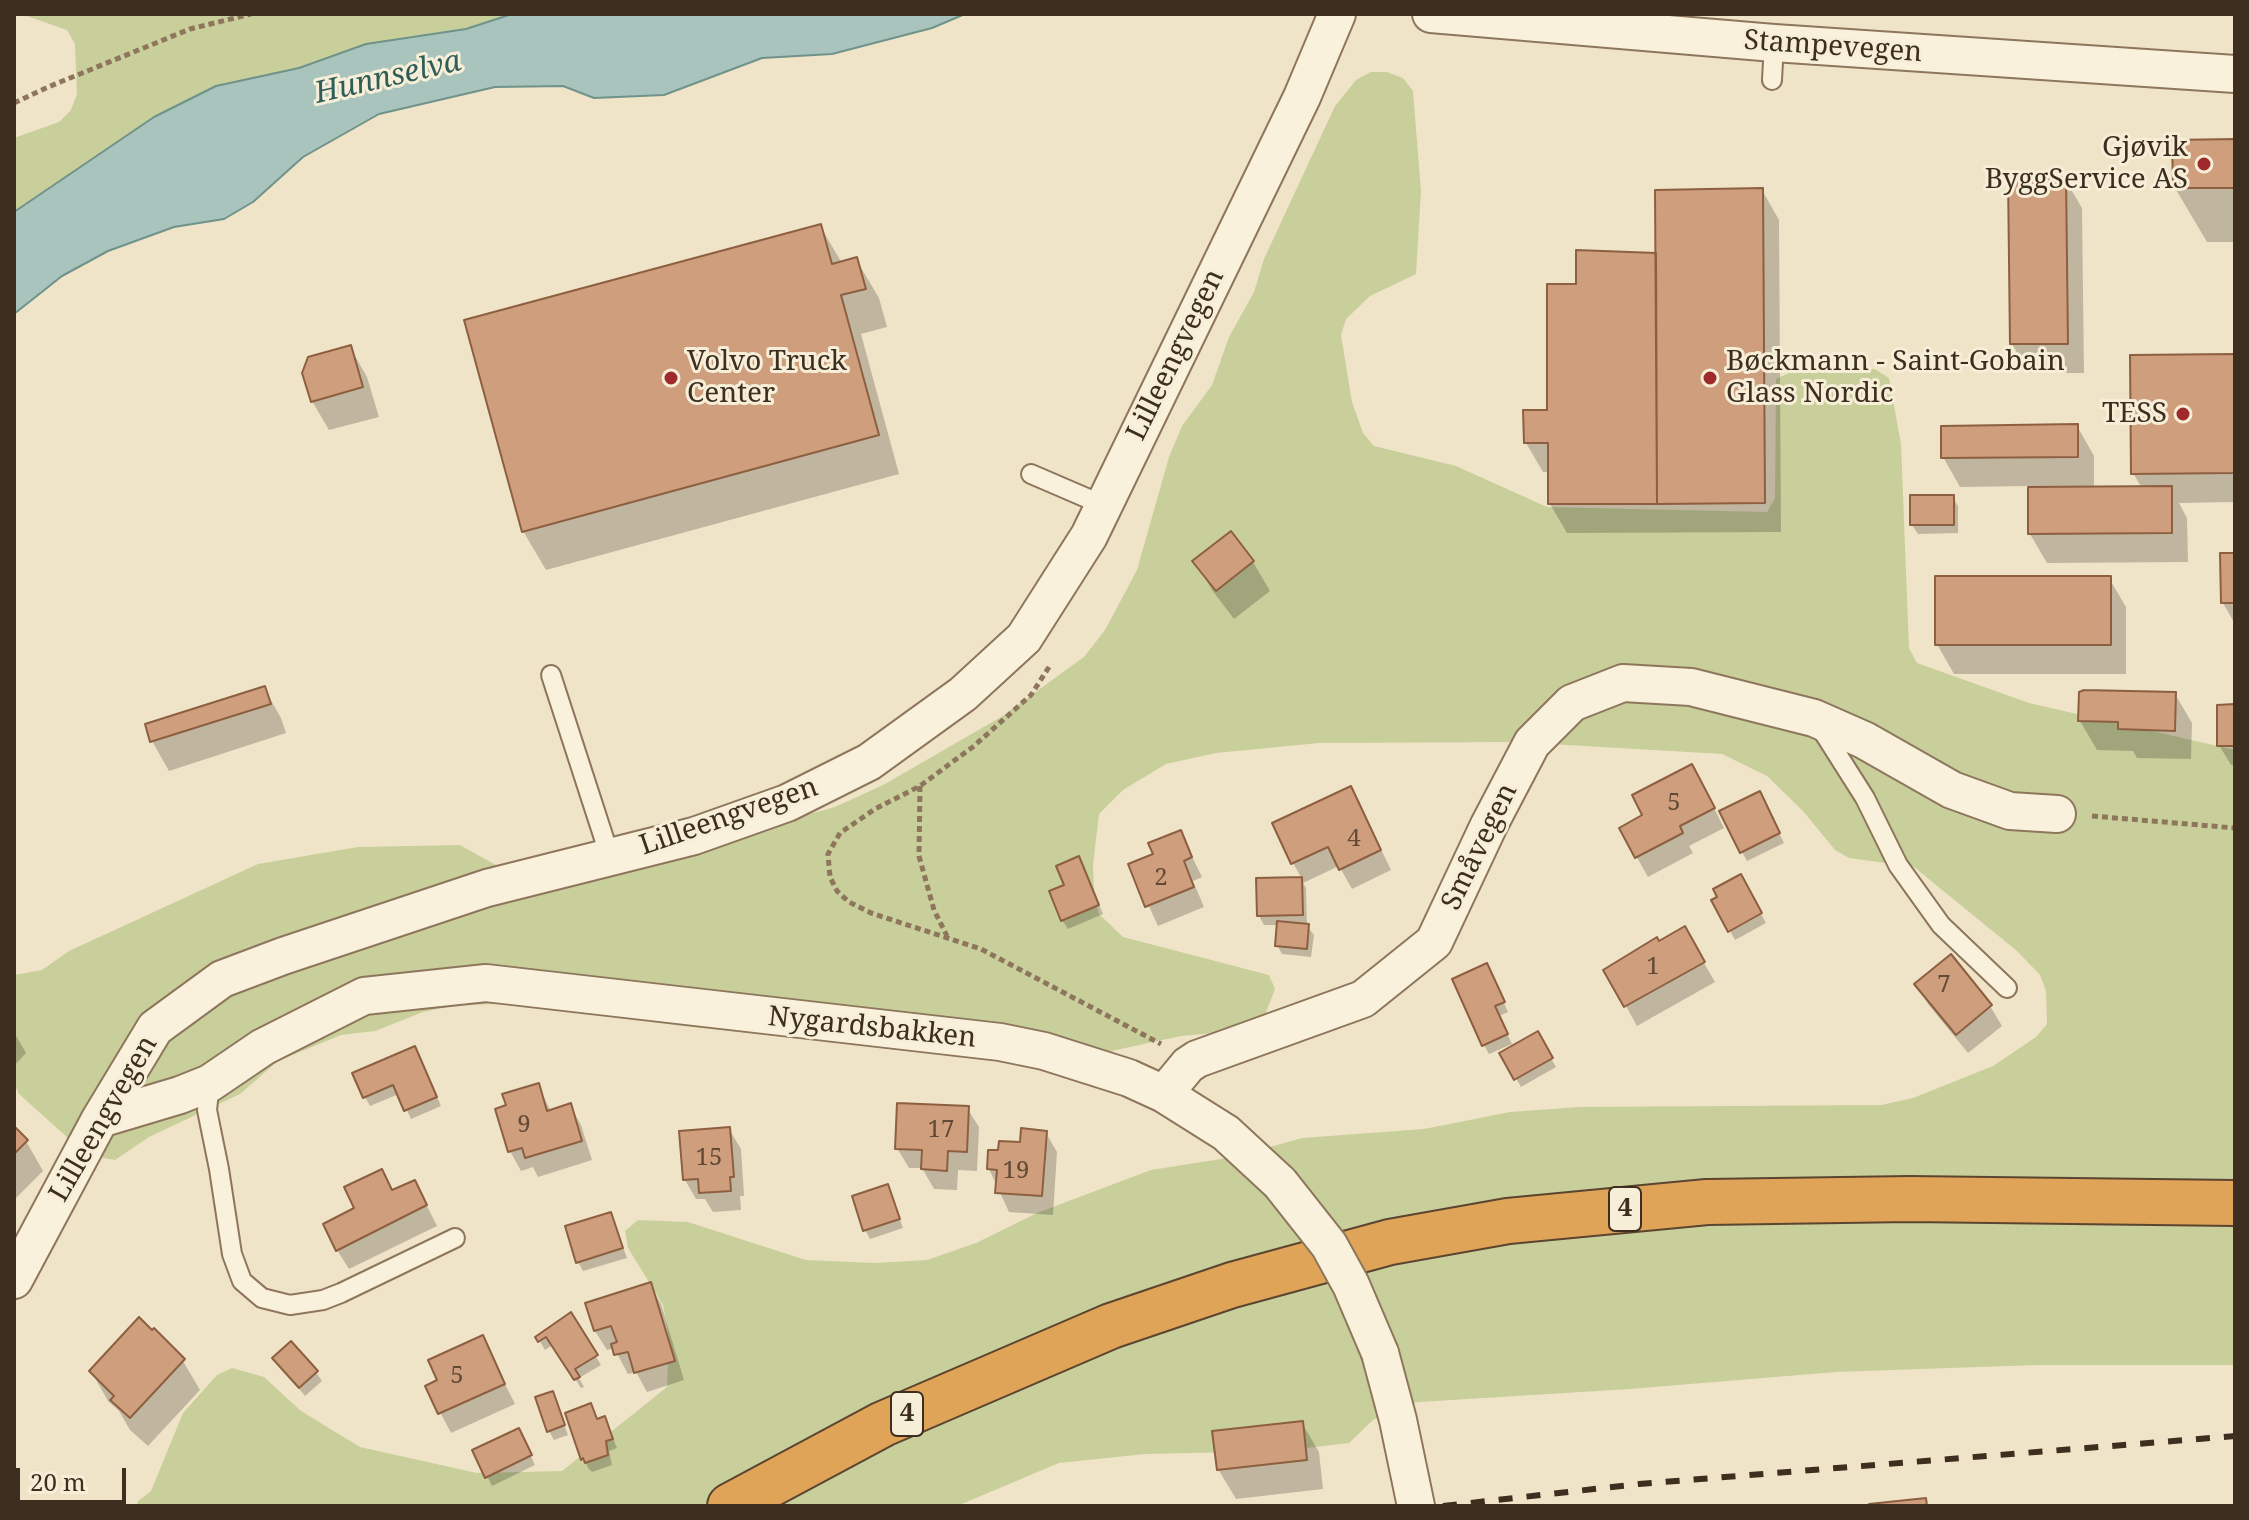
<!DOCTYPE html>
<html>
<head>
<meta charset="utf-8">
<style>
	body { margin:0 }
	#map { position:relative; width:2249px; height:1520px; overflow:hidden; background:#f0e4c8; font-family:"Noto Serif",serif }
	canvas { display:block }
	.frame { position:absolute; inset:0; border:16px solid #3d2e20; pointer-events:none }
	.scale { position:absolute; left:16px; top:1468px; width:110px; height:36px; box-sizing:border-box; border:4px solid #3d2e20; border-top:0; padding-left:10px; font-size:24px; line-height:28px; white-space:nowrap; color:#3d2e20; -webkit-text-stroke:6px #f7eed8; paint-order:stroke }
</style>
</head>
<body>
<div id="map">
<canvas width="2249" height="1520"></canvas>
<div class="frame"></div>
<div class="scale">20 m</div>
</div>
<script>
const context = document.querySelector('canvas').getContext('2d');
context.lineJoin = 'round';
function paint(path, color) { context.fillStyle = color; context.fill(path, 'evenodd'); }
const shape = rows => new Path2D(rows.map(r => 'M' + r).join(''));
function trace(path, color, width, dash) { context.strokeStyle = color; context.lineWidth = width; context.lineCap = dash ? 'butt' : 'round'; context.setLineDash(dash || []); context.stroke(path); }
function write(font, color, halo, rows, align = 'center') {
  context.font = font + ' "Noto Serif",serif'; context.lineWidth = 6; context.setLineDash([]); context.textBaseline = 'middle'; context.strokeStyle = halo; context.fillStyle = color; for (const [text, x, y, turn = 0] of rows) {
    context.save(); context.translate(x, y); context.rotate((+turn || 0) * Math.PI / 180); context.textAlign = isNaN(turn) ? turn : align; if (halo) context.strokeText(text, 0, 0); context.fillText(text, 0, 0); context.restore();
  }
}
const green = shape([
	[21,14,512,14,466,29,366,44,299,68,216,86,154,117,14,212,14,138,59,122,71,110,77,94,75,44,67,30],
	[1371,72,1387,72,1403,78,1413,91,1421,191,1416,274,1370,296,1346,319,1341,335,1352,402,1363,433,1374,446,1456,466,1547,507,1767,512,1775,498,1776,379,1791,372,1875,369,1889,378,1901,444,1909,648,1917,663,2029,703,2235,750,2235,1365,2037,1365,1836,1372,1630,1389,1419,1402,1403,1404,1373,1420,1349,1443,1281,1451,1145,1454,1059,1463,957,1506,137,1506,138,1501,151,1491,183,1413,217,1375,232,1368,264,1377,301,1411,360,1447,477,1473,562,1471,667,1387,669,1338,663,1305,628,1248,625,1231,638,1220,688,1222,806,1260,875,1263,927,1260,976,1243,1037,1213,1151,1170,1234,1157,1302,1138,1424,1129,1510,1112,1579,1107,1881,1105,1913,1098,1993,1066,2036,1037,2047,1024,2046,991,2040,975,2017,951,1914,867,1849,858,1835,850,1803,811,1767,776,1722,754,1515,742,1319,743,1216,753,1166,764,1123,790,1099,814,1093,865,1094,898,1099,914,1123,937,1269,975,1275,989,1263,1020,1249,1030,1181,1036,1047,1065,683,1026,508,1004,457,1005,423,1012,375,1031,341,1035,278,1061,240,1094,149,1137,115,1160,98,1157,69,1139,19,1094,14,1084,14,975,42,970,69,951,258,864,358,847,460,845,503,869,769,825,835,807,883,785,1001,717,1084,657,1105,630,1137,570,1169,457,1182,426,1212,385,1229,337,1254,292,1264,259,1335,106,1356,80]
]);
const water = shape([
	[512,14,965,14,932,28,832,54,762,58,664,95,594,98,563,86,495,87,379,114,303,157,253,202,224,219,174,227,108,251,62,276,14,314,14,212,154,117,216,86,299,68,366,44,466,29,512,14]
]);
const shadow = shape([
	[2235,141,2235,242,2207,242,2175,188],
	[2065,179,2082,208,2084,373,2029,373,2012,344],
	[1762,190,1779,220,1781,532,1567,533,1550,504,1550,472,1543,472,1526,443,1658,255],
	[820,226,842,263,856,259,879,298,887,327,861,334,899,474,546,570,523,531],
	[350,347,367,377,379,417,329,430,312,401],
	[2235,356,2235,502,2179,503,2187,518,2188,562,2047,563,2030,534,2030,486,1960,487,1943,457,2077,426,2094,456,2094,489,2142,488,2133,473],
	[1953,497,1958,506,1958,533,1918,534,1912,525],
	[2235,555,2235,624,2223,603],
	[1195,561,1253,562,1270,591,1234,619,1212,590],
	[2109,578,2126,607,2126,674,1954,674,1937,644],
	[264,688,281,718,286,733,169,771,152,741,147,726],
	[2175,694,2192,723,2191,759,2137,758,2133,751,2097,750,2080,721],
	[2235,706,2235,765,2231,765,2219,745],
	[1703,786,1724,828,1689,846,1693,853,1648,877,1621,829],
	[1764,803,1784,843,1747,861,1742,852],
	[1361,808,1391,870,1352,889,1339,866,1303,883,1306,888,1307,926,1314,935,1311,957,1282,954,1277,945,1279,925,1264,925,1259,916,1258,880,1302,879,1293,863],
	[1180,832,1202,877,1193,881,1204,907,1158,926,1130,865,1156,855],
	[1079,858,1103,914,1068,929,1062,920,1067,886],
	[1741,877,1766,923,1735,940,1714,901],
	[1684,929,1715,982,1637,1026,1606,970],
	[1491,975,1508,1012,1499,1016,1512,1044,1489,1054,1484,1045],
	[1917,984,1990,1006,2002,1026,1968,1053,1928,1004],
	[14,1032,26,1053,14,1066],
	[1537,1034,1556,1067,1521,1087,1502,1053],
	[420,1058,441,1106,411,1119,399,1094,370,1106,365,1097],
	[538,1085,551,1112,570,1106,581,1125,592,1160,538,1177,533,1167,521,1171,510,1151,497,1110,508,1106],
	[967,1108,979,1127,977,1171,958,1170,957,1190,934,1189,922,1168,909,1168,897,1148],
	[14,1129,26,1141,43,1171,14,1200],
	[729,1129,741,1149,744,1196,740,1196,741,1210,713,1212,705,1199,696,1199,685,1180],
	[1046,1133,1057,1152,1053,1215,1009,1212,989,1169,1021,1145],
	[888,1186,903,1228,870,1239,865,1230],
	[393,1192,425,1202,437,1226,349,1269,337,1250],
	[611,1214,627,1258,583,1271,578,1262],
	[650,1285,661,1304,684,1380,647,1392,636,1372,628,1374,614,1348,607,1350,595,1331],
	[570,1315,601,1365,579,1378,584,1387,581,1388,553,1345,545,1350,538,1338],
	[154,1331,183,1361,200,1390,148,1446,130,1430,119,1411,108,1401,91,1371],
	[482,1338,515,1404,451,1433,427,1387,440,1381],
	[275,1359,316,1372,322,1381,305,1396],
	[552,1393,568,1435,554,1440,549,1431],
	[567,1414,597,1421,604,1418,617,1448,609,1451,612,1465,592,1472,588,1468],
	[1302,1423,1319,1452,1323,1489,1236,1499,1218,1469],
	[523,1440,535,1465,492,1486,475,1451]
]);
const building = shape([
	[2235,139,2235,188,2173,188,2172,140,2235,139],
	[2008,177,2066,177,2068,344,2010,344,2008,177],
	[1763,188,1765,503,1657,504,1655,190,1763,188],
	[821,224,832,264,857,257,866,289,841,295,879,435,522,532,464,320,821,224],
	[1576,250,1656,253,1657,504,1548,504,1548,443,1524,443,1523,410,1547,410,1547,284,1576,284,1576,250],
	[351,345,363,387,311,402,302,373,308,357,351,345],
	[2235,354,2235,473,2131,474,2130,355,2235,354],
	[2078,424,2078,457,1941,458,1941,426,2078,424],
	[2172,486,2172,533,2028,534,2028,487,2172,486],
	[1910,495,1954,495,1954,525,1910,525,1910,495],
	[1231,531,1254,561,1216,591,1192,561,1231,531],
	[2220,553,2235,553,2235,603,2221,603,2220,553],
	[1935,576,2111,576,2111,645,1935,645,1935,576],
	[265,686,271,704,150,742,145,724,265,686],
	[2084,690,2176,692,2175,731,2118,729,2118,722,2078,721,2079,692,2084,690],
	[2235,704,2235,746,2217,746,2217,705,2235,704],
	[1692,764,1715,808,1680,826,1683,833,1635,858,1619,828,1642,815,1632,795,1692,764],
	[1351,786,1381,850,1339,870,1328,847,1291,864,1272,823,1351,786],
	[1760,791,1780,833,1740,853,1719,811,1760,791],
	[1181,830,1192,857,1184,861,1194,887,1145,907,1128,864,1153,854,1148,843,1181,830],
	[1079,856,1099,905,1061,921,1049,891,1064,885,1056,866,1079,856],
	[1741,874,1762,913,1728,932,1711,900,1717,897,1713,889,1741,874],
	[1302,877,1303,915,1257,916,1256,878,1302,877],
	[1277,921,1309,924,1307,949,1275,946,1277,921],
	[1685,926,1705,962,1624,1007,1603,970,1657,937,1659,941,1685,926],
	[1951,954,1992,1005,1956,1035,1914,984,1951,954],
	[1487,963,1505,1002,1495,1006,1508,1034,1482,1046,1452,979,1487,963],
	[1538,1031,1553,1058,1514,1080,1499,1053,1538,1031],
	[415,1046,437,1097,404,1111,393,1085,363,1098,352,1073,415,1046],
	[539,1083,547,1111,571,1103,582,1141,525,1158,522,1148,508,1152,495,1109,506,1105,502,1094,539,1083],
	[897,1103,969,1106,967,1152,948,1151,947,1171,921,1169,922,1150,895,1149,897,1103],
	[14,1126,28,1140,14,1154,14,1126],
	[730,1127,734,1177,730,1177,731,1191,699,1193,698,1179,683,1180,679,1131,730,1127],
	[1021,1128,1047,1131,1042,1196,995,1193,997,1170,987,1169,988,1150,998,1150,999,1141,1020,1142,1021,1128],
	[382,1169,392,1190,415,1180,427,1205,336,1251,323,1224,354,1208,344,1187,382,1169],
	[888,1184,900,1219,863,1231,852,1196,888,1184],
	[611,1212,623,1248,576,1263,565,1226,611,1212],
	[651,1282,675,1361,634,1373,628,1352,614,1355,611,1344,617,1342,611,1326,594,1331,585,1303,651,1282],
	[571,1312,598,1355,575,1369,580,1377,574,1380,546,1337,538,1342,535,1337,571,1312],
	[139,1317,152,1330,154,1328,185,1359,130,1418,110,1400,114,1396,89,1371,139,1317],
	[483,1335,505,1384,438,1414,425,1386,437,1380,428,1360,483,1335],
	[291,1341,318,1371,299,1388,272,1358,291,1341],
	[553,1391,565,1425,547,1432,535,1397,553,1391],
	[591,1403,597,1419,605,1416,613,1439,606,1441,608,1455,585,1463,583,1458,581,1460,565,1413,591,1403],
	[1303,1421,1307,1460,1217,1470,1212,1431,1303,1421],
	[519,1428,532,1455,485,1478,472,1450,519,1428],
	[1926,1498,1927,1506,1869,1506,1869,1504,1926,1498]
]);
const path = shape([
	[14,103,48,87,190,29,251,14],
	[1049,667,1031,695,974,746,920,786,875,809,840,833,828,854,830,877,837,891,849,902,871,913,981,949,1161,1044],
	[920,786,919,856,934,910,947,936],
	[2092,816,2235,828]
]);
const lane = shape([
	[1772,80,1774,43],
	[1031,474,1103,505],
	[551,675,610,857],
	[1820,727,1865,798,1898,865,1941,925,2007,988],
	[210,1083,207,1110,219,1169,232,1254,242,1281,262,1298,290,1305,323,1300,341,1293,455,1238]
]);
const street = shape([
	[1431,14,1774,43,2235,74],
	[1164,1094,1188,1065,1197,1059,1363,999,1434,942,1489,825,1532,743,1572,703,1623,683,1691,687,1814,718,1864,740,1952,790,2010,811,2057,814],
	[100,1119,180,1095,210,1083,263,1047,364,996,486,983,1000,1042,1044,1051,1129,1078,1164,1094,1226,1133,1280,1183],
	[14,1280,100,1119,155,1028,222,979,283,956,487,888,694,836,787,803,869,762,963,694,1024,638,1089,536,1302,97,1337,14],
	[1380,1353,1398,1420,1416,1506]
]);
const highway = shape([
	[730,1506,883,1424,1111,1326,1232,1285,1390,1242,1508,1221,1707,1202,1910,1199,2235,1203]
]);
const rail = shape([
	[1443,1506,1639,1484,2235,1436]
]);
const streetBridge = shape([
	[1280,1183,1329,1245,1351,1285,1380,1353]
]);
const markers = [
	[2204,164,8,"#9e2a2b"],
	[671,378,8,"#9e2a2b"],
	[1710,378,8,"#9e2a2b"],
	[2183,414,8,"#9e2a2b"]
];
const numberNames = [
	["5",1674,803],
	["4",1354,839],
	["2",1161,878],
	["1",1653,967],
	["7",1944,985],
	["9",524,1125],
	["17",941,1130],
	["15",709,1158],
	["19",1016,1171],
	["5",457,1376]
];
const shields = [
	[1625,1209,32],
	[907,1414,32]
];
const shieldNames = [
	["4",1625,1209],
	["4",907,1414]
];
const streetNames = [
	["Stampevegen",1833,47,4],
	["Lilleengvegen",1176,355,-64],
	["Lilleengvegen",729,817,-19],
	["Småvegen",1480,847,-64],
	["Nygardsbakken",872,1028,6],
	["Lilleengvegen",104,1119,-60]
];
const poiNames = [
	["Gjøvik",2188,148],
	["ByggService AS",2188,180],
	["Volvo Truck",687,362,"left"],
	["Center",687,394,"left"],
	["Bøckmann - Saint-Gobain",1726,362,"left"],
	["Glass Nordic",1726,394,"left"],
	["TESS",2167,414]
];
const waterNames = [
	["Hunnselva",388,78,-13]
];
paint(green, '#c9cf9b');
paint(water, '#a9c4bc');
trace(water, '#6f938a', 2);
paint(shadow, '#0003');
paint(building, '#cf9f7d');
trace(building, '#8d5f41', 2);
trace(lane, '#8d765c', 22);
trace(street, '#8d765c', 40);
trace(highway, '#5b4430', 48);
trace(path, '#8d765c', 5, [6, 4]);
trace(lane, '#faf1dc', 18);
trace(street, '#faf1dc', 36);
trace(highway, '#e0a458', 44);
trace(rail, '#3d2e20', 6, [14, 14]);
trace(streetBridge, '#8d765c', 40, []);
trace(streetBridge, '#faf1dc', 36);
for (const [x, y, r, color] of markers) { const dot = new Path2D(); dot.arc(x, y, r, 0, 2 * Math.PI); context.fillStyle = color; context.fill(dot); trace(dot, '#f7eed8', 3); }
write('24px', '#624a37', null, numberNames);
for (const [x, y, w] of shields) { const box = new Path2D(); box.roundRect(x - w / 2, y - 22, w, 44, 6); context.fillStyle = '#f7eed8'; context.fill(box); trace(box, '#3d2e20', 2); }
write('bold 26px', '#3d2e20', null, shieldNames);
write('28px', '#3d2e20', '#f7eed8', streetNames);
write('28px', '#3d2e20', '#f7eed8', poiNames, 'right');
write('italic 30px', '#2f5d5a', '#f7eed8', waterNames);
</script>
</body>
</html>
